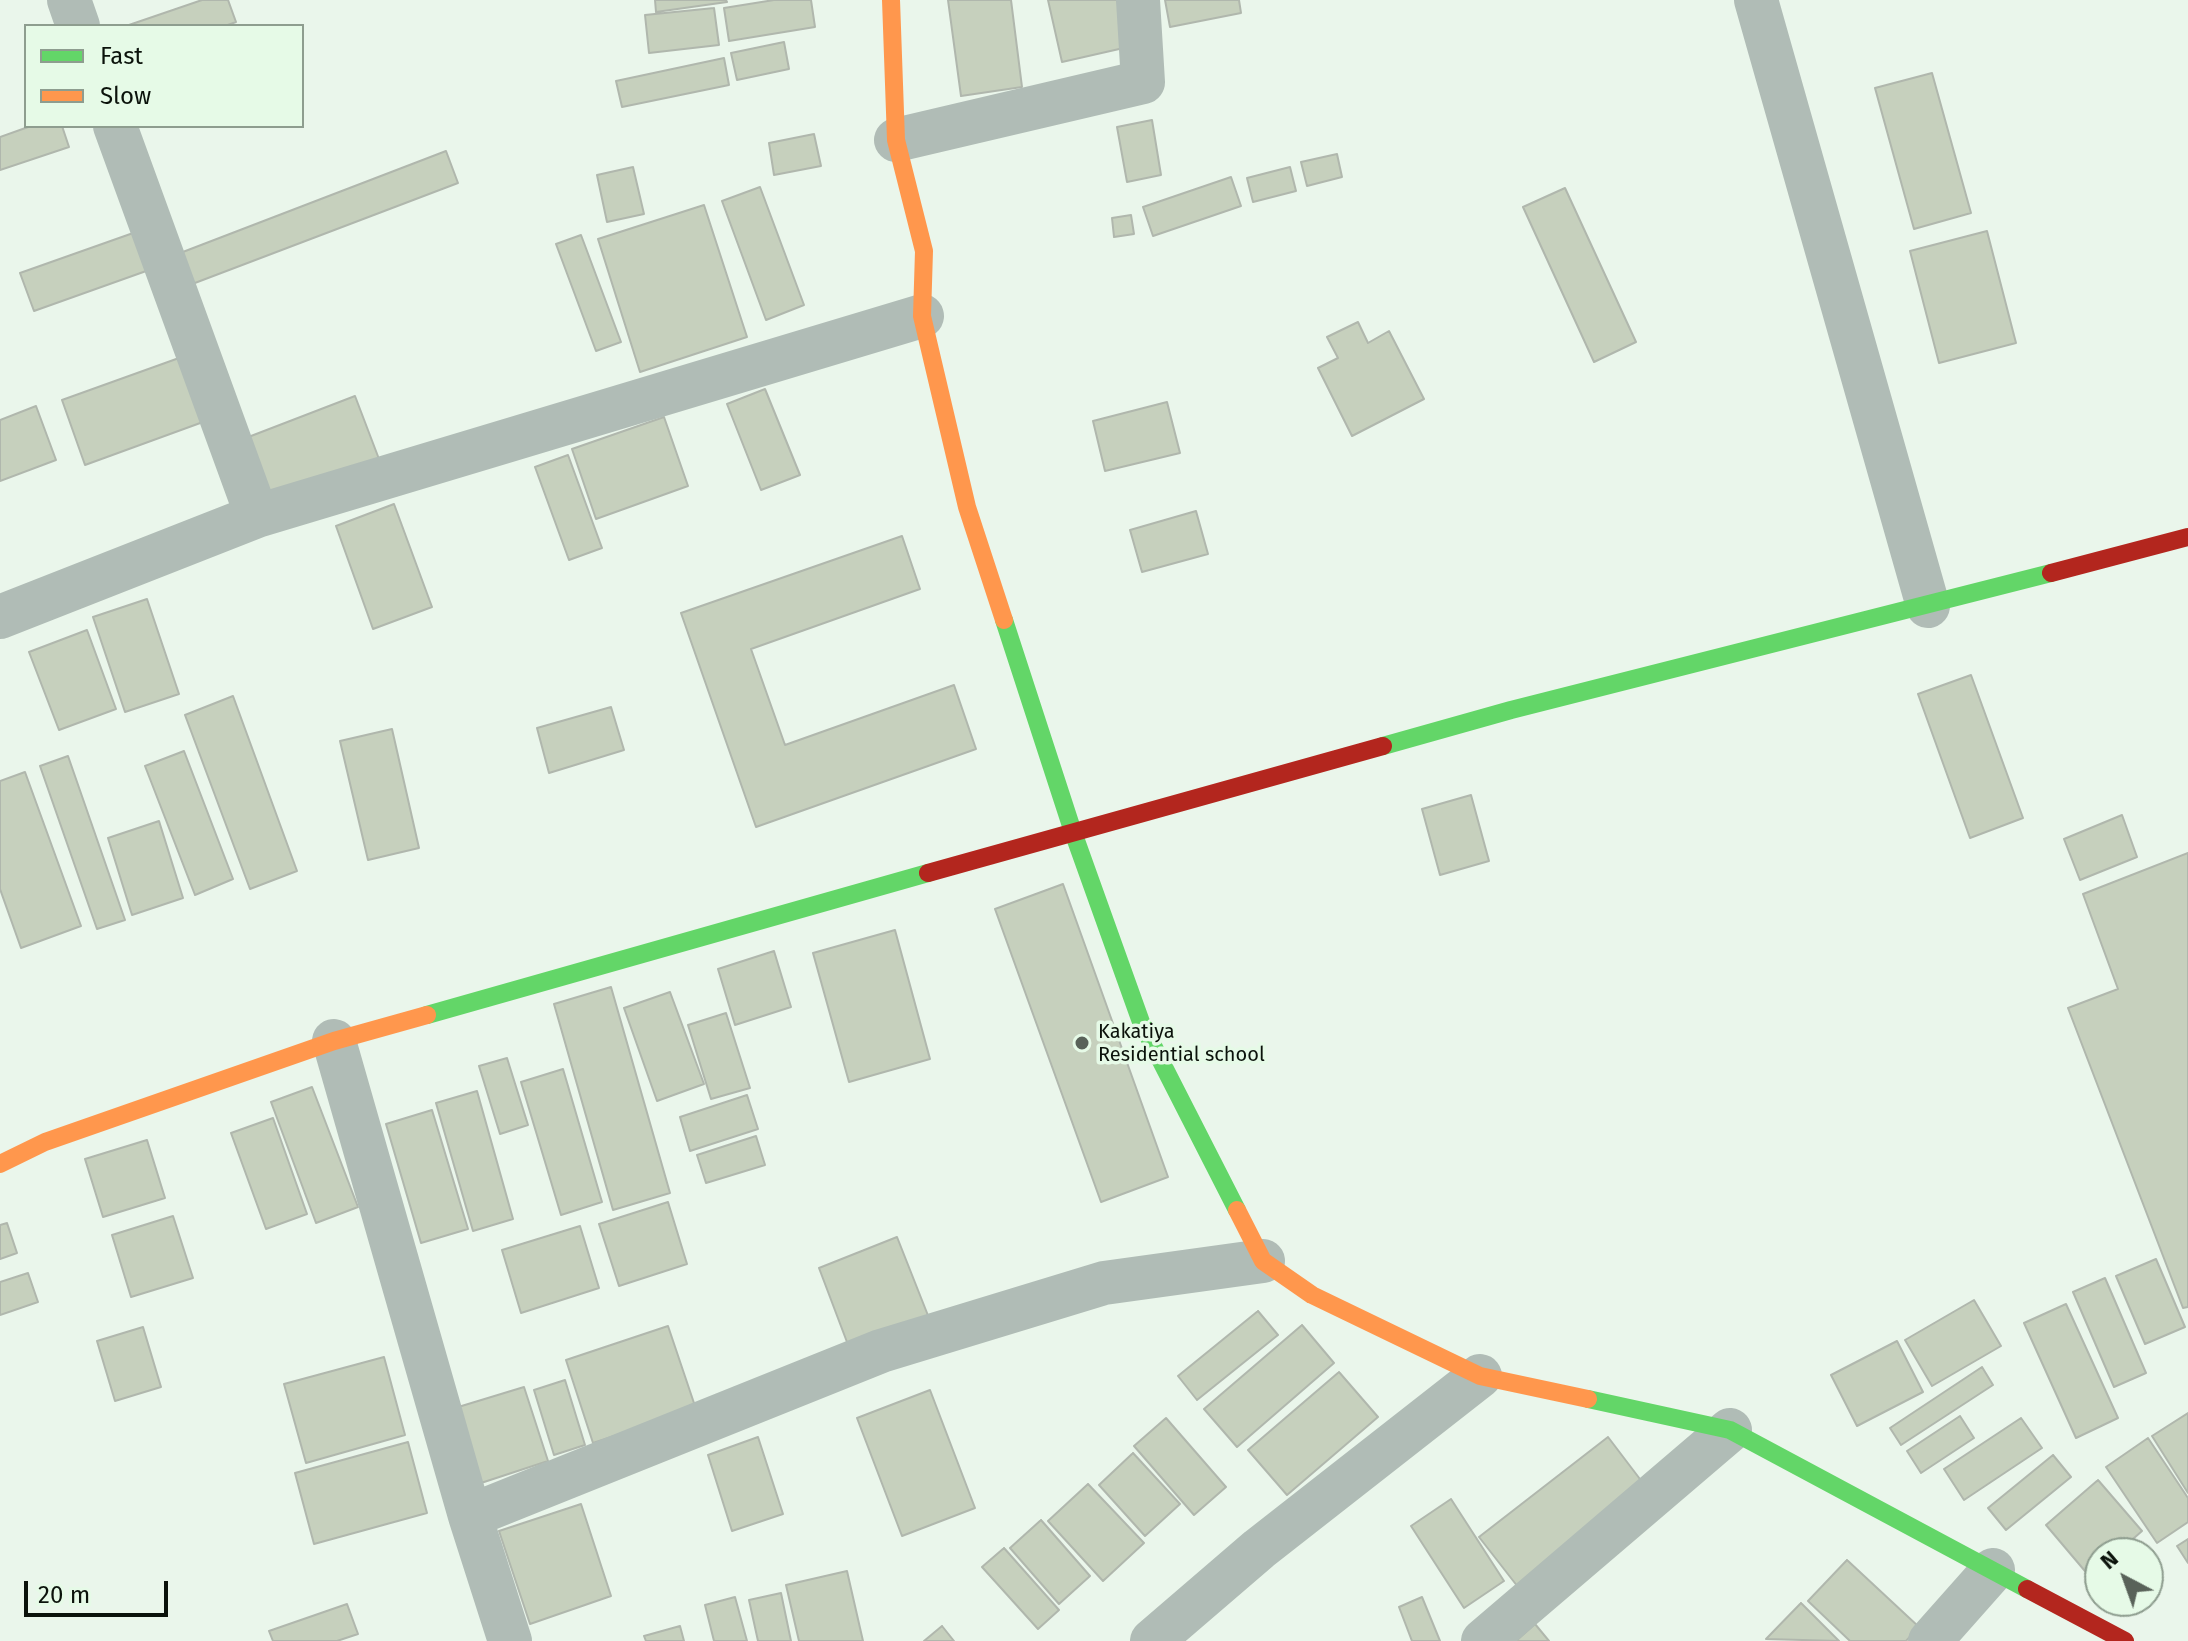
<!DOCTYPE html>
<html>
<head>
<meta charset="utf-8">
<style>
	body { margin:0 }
	#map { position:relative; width:2188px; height:1641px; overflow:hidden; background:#eaf6eb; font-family:"Fira Sans",sans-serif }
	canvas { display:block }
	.legend { position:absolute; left:24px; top:24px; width:280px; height:104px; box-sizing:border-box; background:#e6fae7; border:2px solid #8e9d8f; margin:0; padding:10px 14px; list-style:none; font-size:24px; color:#0b120b }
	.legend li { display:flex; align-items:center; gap:16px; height:40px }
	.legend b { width:40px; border:2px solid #8e9d8f }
	.north { position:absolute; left:2084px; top:1537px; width:80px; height:80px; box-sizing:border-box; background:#e6fae7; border:2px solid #8e9d8f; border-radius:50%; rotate:319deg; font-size:22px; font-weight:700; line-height:32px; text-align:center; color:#0b120b }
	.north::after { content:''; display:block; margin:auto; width:28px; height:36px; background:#596259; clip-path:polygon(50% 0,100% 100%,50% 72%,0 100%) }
	.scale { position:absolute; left:24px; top:1581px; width:144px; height:36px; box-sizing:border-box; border:4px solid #0b120b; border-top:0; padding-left:10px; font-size:24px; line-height:28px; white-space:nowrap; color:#0b120b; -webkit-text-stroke:6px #e6fae7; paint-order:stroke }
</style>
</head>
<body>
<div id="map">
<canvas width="2188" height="1641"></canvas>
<ul class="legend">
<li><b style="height:10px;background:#63d668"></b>Fast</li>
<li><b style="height:10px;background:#ff974d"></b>Slow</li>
</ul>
<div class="north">N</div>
<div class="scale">20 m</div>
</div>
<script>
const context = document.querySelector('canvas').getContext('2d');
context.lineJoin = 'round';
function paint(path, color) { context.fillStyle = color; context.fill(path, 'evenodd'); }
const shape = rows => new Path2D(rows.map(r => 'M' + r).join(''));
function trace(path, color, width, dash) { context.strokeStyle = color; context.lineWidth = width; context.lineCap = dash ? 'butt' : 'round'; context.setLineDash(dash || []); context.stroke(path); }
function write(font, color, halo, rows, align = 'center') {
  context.font = font + ' "Fira Sans",sans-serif'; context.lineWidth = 7; context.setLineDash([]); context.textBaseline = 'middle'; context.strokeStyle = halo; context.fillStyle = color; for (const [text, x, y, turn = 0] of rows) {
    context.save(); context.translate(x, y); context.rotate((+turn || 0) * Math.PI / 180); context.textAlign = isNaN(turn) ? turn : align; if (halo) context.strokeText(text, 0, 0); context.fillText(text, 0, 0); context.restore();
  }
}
const building = shape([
	[202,0,228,0,236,22,225,26,126,26,202,0],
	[655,0,726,0,727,2,656,12,655,0],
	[774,0,811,0,815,27,729,41,724,8,774,0],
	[948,0,1011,0,1022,87,961,96,948,0],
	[1048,0,1117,0,1128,47,1062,62,1048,0],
	[1165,0,1239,0,1241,13,1170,27,1165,0],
	[714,8,719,45,649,53,645,15,714,8],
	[784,42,789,69,737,80,731,53,784,42],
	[724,58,729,85,622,107,616,81,724,58],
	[1932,73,1971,213,1914,229,1875,88,1932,73],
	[1152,120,1161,175,1127,182,1117,127,1152,120],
	[31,126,62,126,69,147,0,170,0,137,31,126],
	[814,134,821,166,774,175,769,143,814,134],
	[446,151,458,183,187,286,175,255,446,151],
	[1337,154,1342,177,1307,186,1301,162,1337,154],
	[633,167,644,214,607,222,597,175,633,167],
	[1290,167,1296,191,1253,202,1247,178,1290,167],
	[1231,177,1241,206,1153,236,1143,207,1231,177],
	[760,187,804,305,766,320,722,201,760,187],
	[1565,188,1636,342,1594,362,1523,207,1565,188],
	[704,205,747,337,640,372,598,239,704,205],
	[1131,215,1134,234,1114,237,1112,218,1131,215],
	[1987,231,2016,343,1939,363,1910,251,1987,231],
	[136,232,149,270,34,311,20,273,136,232],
	[581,235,621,342,596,351,556,244,581,235],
	[1358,322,1368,343,1389,331,1424,399,1352,436,1318,368,1338,358,1327,337,1358,322],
	[179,358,203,422,85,465,62,400,179,358],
	[765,389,800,475,761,490,727,404,765,389],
	[355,396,379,459,262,504,238,441,355,396],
	[1167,402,1180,453,1105,471,1093,421,1167,402],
	[36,406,56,460,0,481,0,420,36,406],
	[664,417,688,486,596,519,572,449,664,417],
	[568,455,602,548,569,560,535,467,568,455],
	[394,504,432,607,373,629,336,526,394,504],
	[1196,511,1208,554,1142,572,1130,530,1196,511],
	[902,536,920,589,751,649,785,745,954,685,976,749,756,827,681,613,902,536],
	[147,599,179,694,125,712,93,617,147,599],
	[87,630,116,709,59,730,29,652,87,630],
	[1971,675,2023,818,1970,838,1918,694,1971,675],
	[233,696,297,871,250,889,185,715,233,696],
	[611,707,624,750,549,773,537,728,611,707],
	[392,729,419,848,368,860,340,741,392,729],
	[184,751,233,879,195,895,145,766,184,751],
	[68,756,125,920,97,929,40,766,68,756],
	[25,772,81,926,21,948,0,889,0,781,25,772],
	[1471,795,1489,861,1440,875,1422,809,1471,795],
	[2122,815,2137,857,2080,880,2064,839,2122,815],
	[159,821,183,898,132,915,108,838,159,821],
	[2188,853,2188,1307,2183,1308,2068,1008,2118,989,2083,894,2188,853],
	[1063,884,1168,1177,1101,1202,995,909,1063,884],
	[895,930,930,1059,849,1082,813,953,895,930],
	[774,951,791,1007,735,1025,718,969,774,951],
	[611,987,670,1193,613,1210,554,1004,611,987],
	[670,992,704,1084,657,1101,624,1008,670,992],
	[726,1013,750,1088,711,1099,688,1025,726,1013],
	[507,1058,528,1125,500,1134,479,1066,507,1058],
	[563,1069,602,1202,561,1215,521,1082,563,1069],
	[312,1087,358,1207,316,1223,271,1102,312,1087],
	[477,1091,513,1219,473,1231,436,1103,477,1091],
	[747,1095,758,1129,690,1151,680,1117,747,1095],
	[432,1110,468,1229,421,1243,386,1124,432,1110],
	[273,1118,307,1214,266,1229,231,1133,273,1118],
	[756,1136,765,1165,706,1183,697,1155,756,1136],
	[147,1140,165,1198,103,1217,85,1159,147,1140],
	[668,1202,687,1264,619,1286,599,1224,668,1202],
	[173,1216,193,1278,131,1297,112,1235,173,1216],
	[7,1223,17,1253,0,1259,0,1225,7,1223],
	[580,1226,599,1288,521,1313,502,1250,580,1226],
	[897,1237,929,1318,850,1350,819,1268,897,1237],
	[2156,1259,2185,1327,2145,1344,2116,1276,2156,1259],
	[28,1273,38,1302,0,1315,0,1282,28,1273],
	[2105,1278,2146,1373,2114,1387,2073,1292,2105,1278],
	[1974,1300,2001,1346,1932,1386,1905,1340,1974,1300],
	[2066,1304,2118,1418,2076,1438,2024,1323,2066,1304],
	[1258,1311,1278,1335,1197,1400,1178,1376,1258,1311],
	[1302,1325,1334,1363,1237,1447,1204,1409,1302,1325],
	[668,1326,696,1409,593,1443,566,1360,668,1326],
	[143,1327,161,1387,115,1401,97,1341,143,1327],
	[1897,1341,1923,1392,1857,1426,1831,1375,1897,1341],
	[384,1357,405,1435,306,1463,284,1384,384,1357],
	[1982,1367,1993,1385,1901,1445,1890,1428,1982,1367],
	[1339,1372,1378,1417,1287,1495,1248,1450,1339,1372],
	[565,1380,585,1445,554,1455,534,1390,565,1380],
	[524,1387,548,1461,478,1484,455,1408,524,1387],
	[930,1390,975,1508,902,1536,857,1418,930,1390],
	[2188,1413,2188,1493,2152,1436,2188,1413],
	[1960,1416,1974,1438,1921,1473,1907,1451,1960,1416],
	[1166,1418,1226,1487,1194,1515,1134,1446,1166,1418],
	[2021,1418,2042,1448,1964,1500,1944,1469,2021,1418],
	[758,1437,783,1514,732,1531,708,1455,758,1437],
	[1608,1437,1646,1487,1518,1587,1479,1537,1608,1437],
	[2148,1438,2188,1498,2188,1522,2157,1543,2106,1467,2148,1438],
	[408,1442,427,1513,314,1544,295,1473,408,1442],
	[1133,1453,1180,1504,1145,1536,1099,1485,1133,1453],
	[2053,1455,2071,1477,2006,1530,1988,1508,2053,1455],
	[2098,1480,2142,1531,2117,1553,2100,1553,2100,1568,2090,1577,2046,1525,2098,1480],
	[1088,1484,1144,1543,1103,1581,1048,1521,1088,1484],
	[1451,1499,1504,1581,1464,1608,1411,1526,1451,1499],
	[581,1504,611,1596,530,1624,499,1531,581,1504],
	[1041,1520,1090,1576,1059,1604,1010,1548,1041,1520],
	[2188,1539,2188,1563,2177,1546,2188,1539],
	[1004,1548,1059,1610,1038,1629,982,1567,1004,1548],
	[1847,1560,1919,1627,1906,1641,1850,1641,1808,1601,1847,1560],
	[847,1571,863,1641,799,1641,786,1585,847,1571],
	[781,1593,791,1641,758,1641,749,1600,781,1593],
	[735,1597,747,1641,714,1641,705,1605,735,1597],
	[1422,1597,1440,1641,1412,1641,1399,1607,1422,1597],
	[1801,1603,1839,1641,1766,1639,1801,1603],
	[347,1604,358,1634,337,1641,273,1641,269,1631,347,1604],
	[1535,1624,1549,1641,1516,1641,1535,1624],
	[680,1626,684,1641,646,1641,644,1636,680,1626],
	[942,1626,954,1641,924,1641,942,1626]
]);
const street = shape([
	[69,0,78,26],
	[1756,0,1928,606],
	[896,140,1143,82,1138,0],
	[257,516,922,316],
	[0,617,257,516,115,126],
	[334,1041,470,1516,510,1641],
	[470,1516,881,1351,1104,1283,1263,1261],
	[1152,1641,1259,1549,1480,1376],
	[1483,1641,1730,1430],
	[1930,1641,1993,1570]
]);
const fast = shape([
	[1004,620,1073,832,1141,1022,1237,1210],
	[1383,746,1511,710,2051,573],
	[427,1015,928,873],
	[1588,1399,1730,1430,2027,1589]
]);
const slow = shape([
	[891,0,896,140,924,251,922,316,967,507,1004,620],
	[0,1164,45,1142,334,1041,427,1015],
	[1237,1210,1263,1261,1312,1295,1480,1376,1588,1399]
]);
const jam = shape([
	[2051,573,2188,537],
	[928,873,1383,746],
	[2027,1589,2125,1641]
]);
const markers = [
	[1082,1043,8,"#596259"]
];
const poiNames = [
	["Kakatiya",1098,1032],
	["Residential school",1098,1055]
];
paint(building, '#c6d0bd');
trace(building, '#b0b7ad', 2);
trace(street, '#b0bcb6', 44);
trace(fast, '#63d668', 18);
trace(slow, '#ff974d', 18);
trace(jam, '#b3261e', 18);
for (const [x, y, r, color] of markers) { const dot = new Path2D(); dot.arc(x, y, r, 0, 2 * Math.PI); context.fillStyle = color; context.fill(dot); trace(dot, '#e6fae7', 3); }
write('20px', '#0b120b', '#e6fae7', poiNames, 'left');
</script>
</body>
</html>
